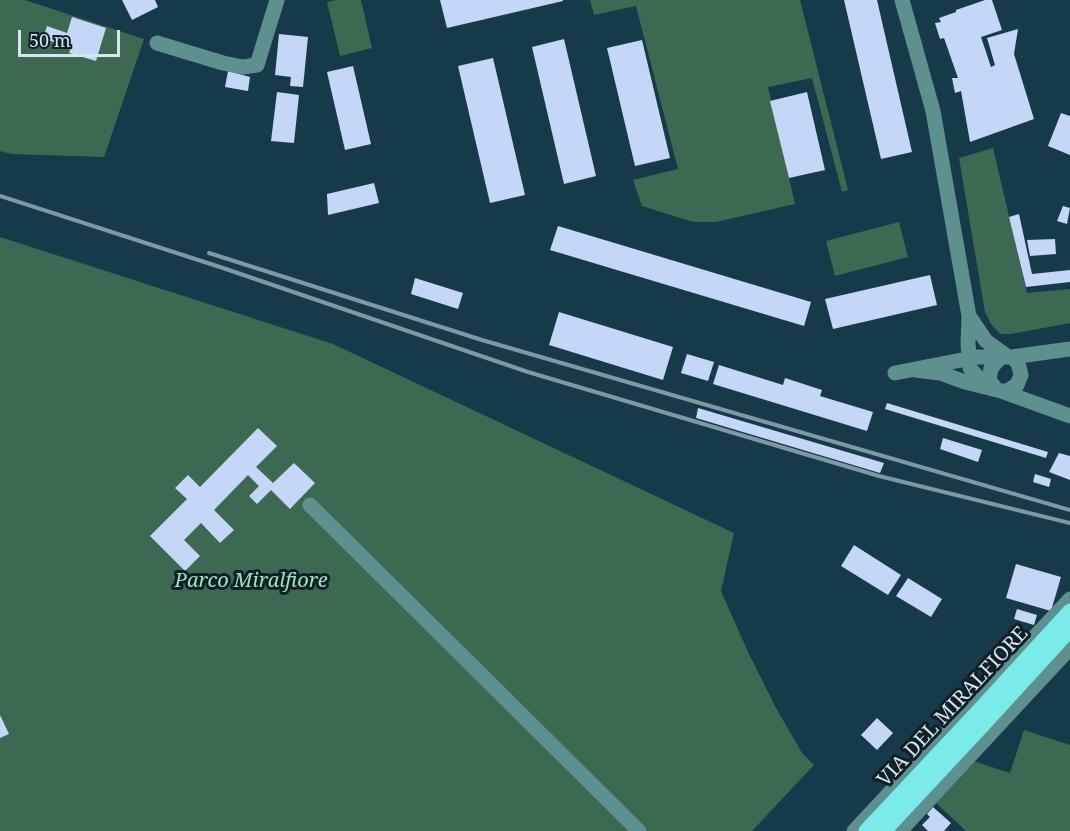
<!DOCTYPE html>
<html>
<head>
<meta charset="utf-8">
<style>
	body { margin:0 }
	#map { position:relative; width:1070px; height:831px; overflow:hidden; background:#163a49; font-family:"Noto Serif",serif }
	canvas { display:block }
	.scale { position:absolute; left:18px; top:30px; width:102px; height:27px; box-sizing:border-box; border:3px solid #d4e7f0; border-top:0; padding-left:8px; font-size:18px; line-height:21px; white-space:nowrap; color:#d4e7f0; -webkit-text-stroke:4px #101f26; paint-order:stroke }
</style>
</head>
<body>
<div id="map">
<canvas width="1070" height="831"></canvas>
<div class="scale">50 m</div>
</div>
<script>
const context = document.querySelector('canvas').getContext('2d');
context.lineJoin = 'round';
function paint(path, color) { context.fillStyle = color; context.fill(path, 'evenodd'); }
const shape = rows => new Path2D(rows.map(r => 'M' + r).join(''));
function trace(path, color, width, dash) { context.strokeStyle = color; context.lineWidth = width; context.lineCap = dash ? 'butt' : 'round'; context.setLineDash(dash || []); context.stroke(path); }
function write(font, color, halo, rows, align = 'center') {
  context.font = font + ' "Noto Serif",serif'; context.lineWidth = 6; context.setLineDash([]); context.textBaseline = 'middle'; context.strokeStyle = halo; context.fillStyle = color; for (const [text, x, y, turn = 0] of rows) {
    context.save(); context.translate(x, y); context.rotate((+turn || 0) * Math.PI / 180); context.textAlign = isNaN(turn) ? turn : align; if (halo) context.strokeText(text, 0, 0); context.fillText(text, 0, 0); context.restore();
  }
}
const green = shape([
	[0,0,25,0,144,39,104,157,11,154,0,151],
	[336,0,361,0,372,48,340,56,327,2],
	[590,0,800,0,848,190,842,192,812,78,768,87,795,204,716,222,693,222,642,206,633,180,678,169,636,6,594,15],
	[993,148,1027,293,1070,289,1070,323,1011,334,1000,334,991,324,985,312,959,158],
	[899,222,908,257,835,276,826,241],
	[0,237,333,344,734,533,721,591,748,652,776,708,802,753,814,765,752,831,0,831],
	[1024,730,1070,745,1070,831,966,831,935,802,973,761,1010,773]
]);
const building = shape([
	[122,0,155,0,158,7,132,20],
	[440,0,563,0,563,1,447,28],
	[844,0,877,0,912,152,881,159],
	[985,0,992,0,1002,30,981,37,991,67,995,65,987,38,1018,29,1014,54,1034,119,970,142,961,91,955,93,952,78,958,78,944,38,940,39,935,23,941,22,939,18,956,12,956,10],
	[72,17,106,28,96,61,69,53,71,47,43,39,47,26,67,33],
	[279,34,308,37,303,87,290,86,291,77,275,75],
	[564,39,596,176,564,184,532,47],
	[642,40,670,158,635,166,607,48],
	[493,58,525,195,490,203,458,66],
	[353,66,371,144,345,150,327,72],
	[228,71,250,77,248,91,225,87],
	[277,92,299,95,294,143,271,141],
	[807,92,825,170,789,178,770,101],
	[1061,113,1070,116,1070,155,1048,146],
	[374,183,379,203,328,215,327,194],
	[1063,206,1070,208,1067,224,1057,221],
	[1019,214,1032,274,1070,270,1070,282,1026,287,1009,217],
	[558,226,811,302,804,326,550,250],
	[1055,239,1056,254,1030,256,1027,240],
	[930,275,937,305,833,329,825,299],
	[415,278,463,293,458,309,411,294],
	[559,312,673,347,663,380,549,345],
	[687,354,714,362,708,381,681,373],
	[719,365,783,385,785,378,822,390,820,396,873,412,867,431,713,384],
	[887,403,1048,452,1046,458,885,409],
	[698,408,884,463,880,473,696,418],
	[258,428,277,446,256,467,273,483,294,463,315,483,290,509,271,490,257,504,249,496,259,486,248,475,214,510,234,530,220,543,201,523,184,540,200,556,185,571,150,536,187,499,175,488,188,475,200,487],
	[943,438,982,450,978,462,940,449],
	[1059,453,1070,456,1070,480,1049,472],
	[1035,474,1051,479,1049,487,1033,482],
	[854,545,901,575,888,595,841,566],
	[1016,564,1061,577,1051,611,1006,598],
	[908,578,942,599,931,617,896,596],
	[1017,609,1037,615,1034,625,1014,619],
	[0,715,9,734,0,738],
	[877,718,893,733,877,750,861,735],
	[933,807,951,823,944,831,928,831,922,825,930,817,927,814]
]);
const minor = shape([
	[902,0,933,111,969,316,968,343,970,368,978,378,991,385],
	[157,43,223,63,243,67,257,65,277,0],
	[969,316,986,341,1007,356],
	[1012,357,1070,349],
	[915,370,940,373,965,382,1001,391,1007,391,1017,385,1021,375,1018,363,1012,357,1001,357,991,368,989,380,996,389],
	[895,373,977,357,1001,357],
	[1001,391,1070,416],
	[310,505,639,831],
	[854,831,1070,599],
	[900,831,1070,648]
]);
const major = shape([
	[866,831,973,717],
	[884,831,983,725]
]);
const rail = shape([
	[0,196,220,267,528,372,879,476,1070,523],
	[209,253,482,340,1070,510]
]);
const majorBridge = shape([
	[973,717,1070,611],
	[983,725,1070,630]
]);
const parkNames = [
	["Parco Miralfiore",251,581]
];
const streetNames = [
	["VIA DEL MIRALFIORE",953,707,-47]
];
paint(green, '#3d6952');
paint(building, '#c4d7f7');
trace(minor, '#5d908f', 15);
trace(major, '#7aebe9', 15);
trace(rail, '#7e99a4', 4);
trace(majorBridge, '#7aebe9', 15);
write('italic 20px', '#9ce5be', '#101f26', parkNames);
write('20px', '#d4e7f0', '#101f26', streetNames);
</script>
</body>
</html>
